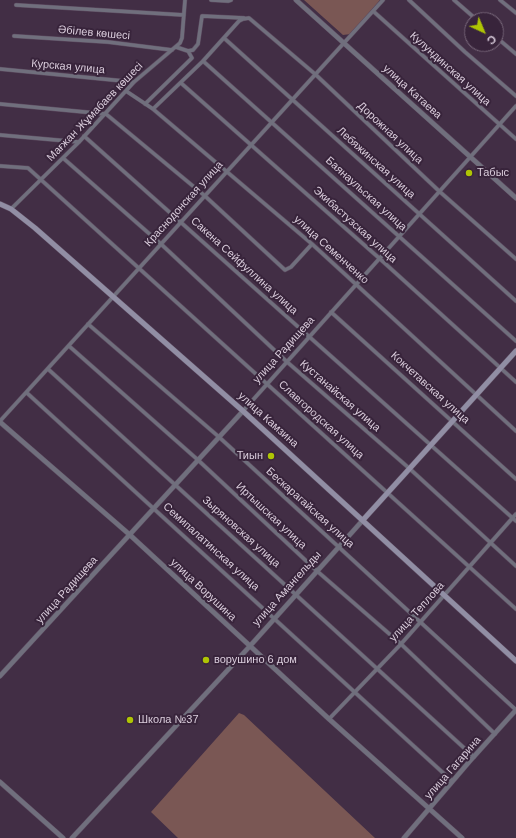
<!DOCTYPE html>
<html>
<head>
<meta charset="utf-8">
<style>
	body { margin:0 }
	#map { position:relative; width:516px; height:838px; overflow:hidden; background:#422e45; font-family:Helvetica,sans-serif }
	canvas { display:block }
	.north { position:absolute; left:464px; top:12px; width:40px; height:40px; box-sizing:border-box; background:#38243b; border:1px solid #79687b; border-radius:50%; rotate:136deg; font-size:11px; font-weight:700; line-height:16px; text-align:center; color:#dacddc }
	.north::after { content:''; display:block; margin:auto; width:14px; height:18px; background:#afc504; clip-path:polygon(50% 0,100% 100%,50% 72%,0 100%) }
</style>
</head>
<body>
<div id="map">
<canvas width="516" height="838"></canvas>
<div class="north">С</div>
</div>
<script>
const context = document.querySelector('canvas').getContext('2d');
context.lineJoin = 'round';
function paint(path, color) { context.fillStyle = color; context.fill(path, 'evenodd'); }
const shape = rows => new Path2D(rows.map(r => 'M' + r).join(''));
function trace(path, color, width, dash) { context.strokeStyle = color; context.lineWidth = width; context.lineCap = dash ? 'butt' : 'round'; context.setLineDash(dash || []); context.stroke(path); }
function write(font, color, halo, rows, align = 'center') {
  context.font = font + ' Helvetica,sans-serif'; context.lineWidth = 4; context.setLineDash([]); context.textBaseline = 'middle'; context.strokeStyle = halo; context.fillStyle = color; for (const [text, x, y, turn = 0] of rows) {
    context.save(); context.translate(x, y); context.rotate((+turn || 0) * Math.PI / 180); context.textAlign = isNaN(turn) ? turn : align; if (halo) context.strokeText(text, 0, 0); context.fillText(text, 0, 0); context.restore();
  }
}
const green = shape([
	[304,0,380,0,351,34,343,35],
	[239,713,244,715,375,838,178,838,151,812]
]);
const minor = shape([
	[211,0,228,1,231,0],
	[409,0,465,52,516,96],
	[454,0,477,20],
	[500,0,516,13],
	[16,5,184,15],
	[373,11,516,139],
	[14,36,108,42,172,50],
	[496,37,516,54],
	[224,38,516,301],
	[188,51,193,50,198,44,202,16,244,18],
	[203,61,516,341],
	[0,69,134,82],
	[181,83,379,258,516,382],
	[126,91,153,109,312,244,516,431],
	[0,104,106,114,205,196,285,270,291,267,312,244],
	[145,104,192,58,188,51,176,47],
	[153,109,203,61,239,21,243,19,249,18,315,74,439,191,516,259],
	[0,135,79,142],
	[84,136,516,521],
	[63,158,161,244,286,361,410,469,516,566],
	[0,166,28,168,516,609],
	[11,209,79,142,134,82,180,43,182,38,185,0],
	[331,312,516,479],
	[88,324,219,437,516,710],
	[69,346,198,460,317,571,401,644,495,734],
	[48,369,474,757],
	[27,393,452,781],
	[243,411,516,106],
	[0,421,383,0],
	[329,719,401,644,516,514]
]);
const tertiary = shape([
	[296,0,516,198],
	[0,422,130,535,329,719,462,838],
	[0,676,243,411],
	[0,782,63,838],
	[72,838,250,646,363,520],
	[404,838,469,762,516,710]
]);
const secondary = shape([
	[0,204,11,209,35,228,243,411,516,661],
	[363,520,516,351]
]);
const markers = [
	[469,173,4,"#afc504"],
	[271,456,4,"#afc504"],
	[206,660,4,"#afc504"],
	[130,720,4,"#afc504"]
];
const streetNames = [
	["Әбілев көшесі",94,33,5],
	["Курская улица",68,67,5],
	["Кулундинская улица",450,69,42],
	["улица Катаева",412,92,42],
	["Мағжан Жұмабаев көшесі",95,112,-46],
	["Дорожная улица",390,133,43],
	["Лебяжинская улица",376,163,42],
	["Баянаульская улица",366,194,42],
	["Краснодонская улица",184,204,-48],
	["Экибастузская улица",355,225,42],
	["улица Семенченко",331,250,42],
	["Сакена Сейфуллина улица",244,266,42],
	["улица Радищева",284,350,-48],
	["Кокчетавская улица",430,388,42],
	["Кустанайская улица",340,396,41],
	["улица Камзина",268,420,42],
	["Славгородская улица",321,420,42],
	["Бескарагайская улица",310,508,42],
	["Иртышская улица",271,516,43],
	["Зыряновская улица",241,532,42],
	["Семипалатинская улица",211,547,42],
	["улица Амангельды",287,589,-48],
	["улица Радищева",67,590,-48],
	["улица Ворушина",203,590,43],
	["улица Теплова",417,612,-48],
	["улица Гагарина",453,768,-49]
];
const poiNames = [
	["Табыс",477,173],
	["Тиын",263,456,"right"],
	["ворушино 6 дом",214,660],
	["Школа №37",138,720]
];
paint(green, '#7a5754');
trace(minor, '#5d4b60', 4.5);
trace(tertiary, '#5d4b60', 5.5);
trace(secondary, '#5d4b60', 6);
trace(minor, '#706f7d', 3.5);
trace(tertiary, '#706f7d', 4.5);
trace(secondary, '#918ea4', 5);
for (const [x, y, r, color] of markers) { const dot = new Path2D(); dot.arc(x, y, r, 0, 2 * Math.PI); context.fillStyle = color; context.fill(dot); trace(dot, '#38243b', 1.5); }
write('11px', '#dacddc', '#38243b', streetNames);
write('11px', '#dacddc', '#38243b', poiNames, 'left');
</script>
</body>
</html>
